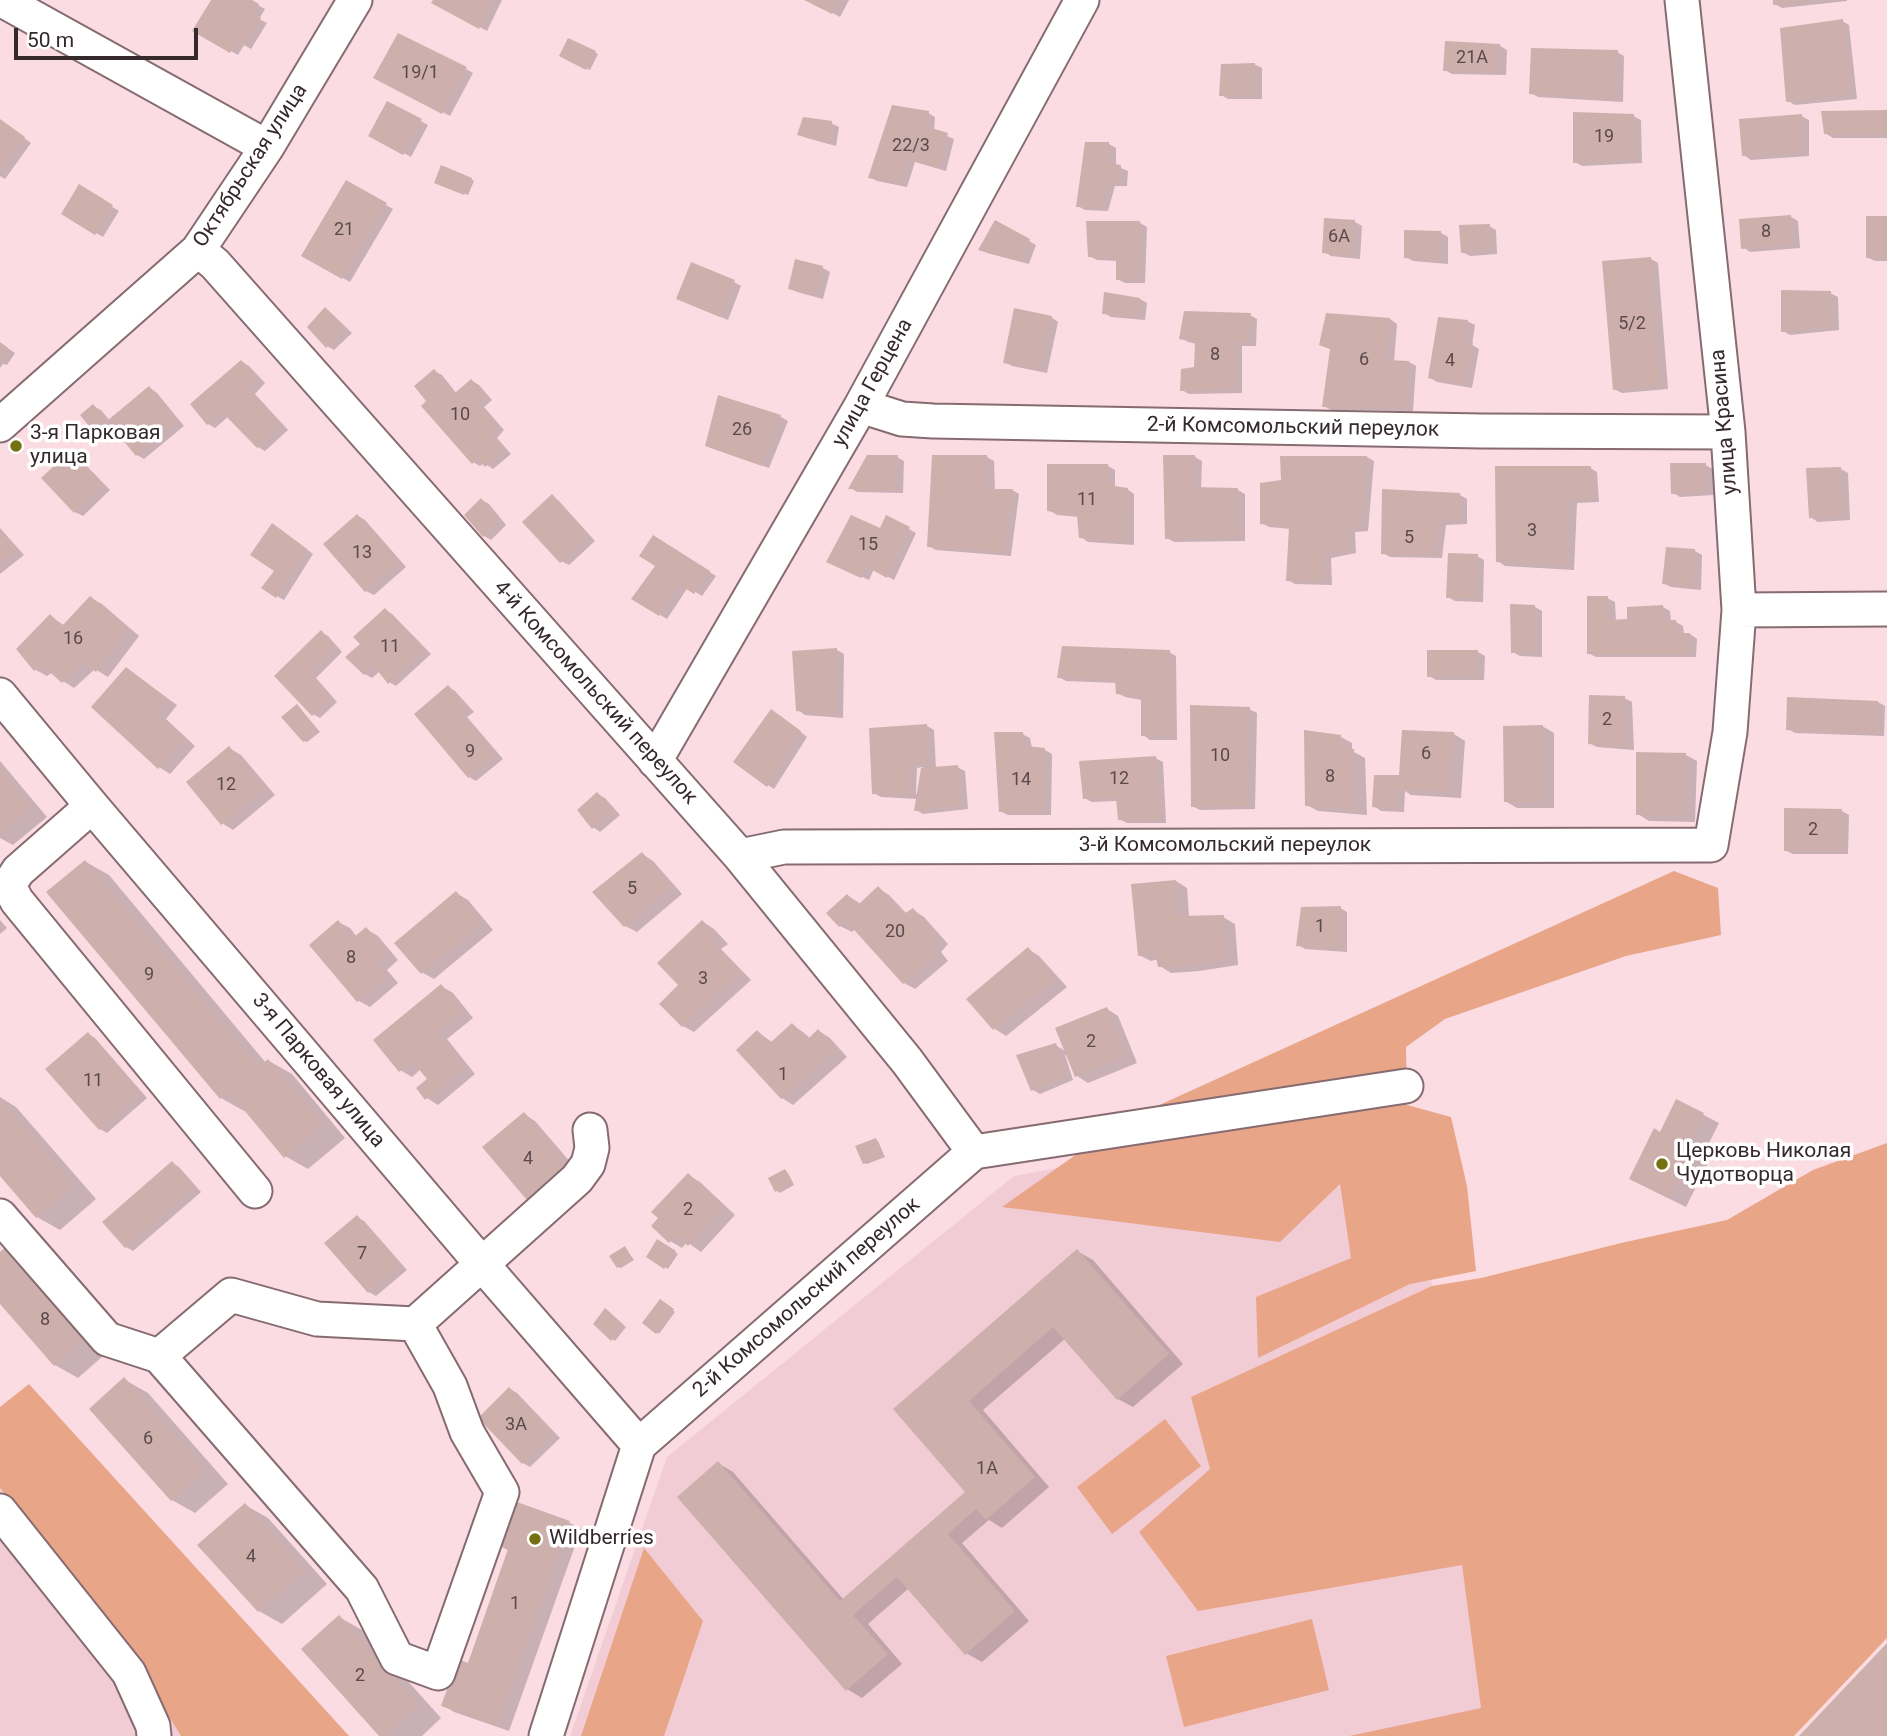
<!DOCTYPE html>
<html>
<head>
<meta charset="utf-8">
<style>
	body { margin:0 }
	#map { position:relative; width:1887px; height:1736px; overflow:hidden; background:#fbdce3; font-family:Roboto,sans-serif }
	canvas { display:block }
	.scale { position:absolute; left:14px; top:28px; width:184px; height:32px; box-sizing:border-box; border:4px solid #35292c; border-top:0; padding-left:9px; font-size:21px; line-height:24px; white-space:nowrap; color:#35292c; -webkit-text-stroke:5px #fff; paint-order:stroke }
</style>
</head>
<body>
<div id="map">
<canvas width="1887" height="1736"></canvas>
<div class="scale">50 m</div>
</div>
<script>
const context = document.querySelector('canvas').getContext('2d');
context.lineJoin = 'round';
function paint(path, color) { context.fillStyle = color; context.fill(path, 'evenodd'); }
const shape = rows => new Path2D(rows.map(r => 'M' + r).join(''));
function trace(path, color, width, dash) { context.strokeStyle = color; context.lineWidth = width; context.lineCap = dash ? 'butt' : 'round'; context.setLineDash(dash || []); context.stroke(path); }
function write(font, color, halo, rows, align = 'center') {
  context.font = font + ' Roboto,sans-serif'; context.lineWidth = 7; context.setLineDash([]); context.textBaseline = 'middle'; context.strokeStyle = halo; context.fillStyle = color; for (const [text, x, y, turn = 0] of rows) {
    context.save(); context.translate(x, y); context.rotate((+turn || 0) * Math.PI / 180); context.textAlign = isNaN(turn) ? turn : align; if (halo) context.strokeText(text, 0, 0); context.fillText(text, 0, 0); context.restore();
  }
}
const built = shape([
	[1407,1105,1432,1286,1462,1565,1482,1708,1349,1736,570,1736,667,1457,1014,1176],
	[0,1488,140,1670,181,1736,0,1736]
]);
const green = shape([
	[1674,871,1718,888,1721,935,1626,956,1445,1019,1406,1047,1407,1105,1451,1117,1467,1186,1476,1271,1410,1284,1258,1358,1256,1297,1351,1258,1340,1184,1280,1242,1002,1207,1122,1122],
	[1887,1143,1887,1638,1794,1736,1349,1736,1481,1708,1462,1565,1198,1611,1139,1532,1210,1469,1191,1397,1432,1286,1481,1278,1621,1243,1727,1220,1813,1170],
	[29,1384,349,1736,181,1736,140,1670,0,1488,0,1407],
	[1165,1419,1201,1466,1112,1534,1077,1487],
	[644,1548,703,1621,664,1736,581,1736],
	[1312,1619,1329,1690,1184,1727,1166,1656]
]);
const shadow = shape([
	[213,0,249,0,265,9,259,19,267,23,251,49,244,45,238,55,195,31],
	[435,0,502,0,487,31,433,2],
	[809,0,849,0,840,17],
	[1775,0,1847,0,1847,1,1782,8,1775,4],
	[1842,21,1849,25,1857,99,1795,105,1788,101],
	[569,40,598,54,590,70,561,55],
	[1500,46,1507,50,1506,75,1452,74,1445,70],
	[1617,52,1624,56,1623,102,1538,97,1531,93],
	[1254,64,1262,68,1262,99,1228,99,1221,95],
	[466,69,473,73,450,116,375,77],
	[388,103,428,125,411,157,371,135],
	[1887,112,1887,138,1833,138,1825,133],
	[928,113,935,117,934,131,954,139,946,171,915,162,907,187,877,181,870,177],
	[1633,116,1641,120,1642,163,1582,166,1575,162],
	[1801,116,1809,120,1809,156,1751,160,1744,155],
	[0,120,31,143,5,179,0,176],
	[831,123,839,127,836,146,807,138,799,134],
	[1109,144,1116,148,1116,166,1128,171,1127,186,1115,186,1108,211,1085,210,1078,206],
	[471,179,474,181,468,195,439,184],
	[346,182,393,209,350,282,303,255],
	[80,187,119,211,103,237,63,214],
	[1791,217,1798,221,1800,248,1750,252,1743,247],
	[1887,217,1887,261,1875,261,1867,257],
	[1326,220,1355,222,1362,226,1360,259,1331,256,1324,252],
	[996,222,1036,245,1029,264,987,253,980,250],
	[1140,223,1147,227,1145,283,1125,283,1117,279,1118,261,1097,260,1089,256],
	[1489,226,1496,230,1497,254,1470,256,1462,252],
	[1441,233,1448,237,1448,264,1413,261,1406,257],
	[1651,259,1658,263,1668,389,1622,393,1614,389],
	[797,261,823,268,830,272,823,299,797,292,790,288],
	[734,282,741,286,728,320,685,302],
	[1830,293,1838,297,1839,330,1790,335,1783,331],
	[1140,299,1147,303,1145,320,1111,317,1104,313],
	[325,310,332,314,352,333,334,350,327,346],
	[1250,315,1257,319,1256,346,1242,346,1242,393,1189,394,1182,390,1196,368,1197,344,1188,342,1181,338],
	[1051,317,1058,322,1047,373,1012,366,1005,362],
	[1390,319,1397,324,1394,362,1409,362,1416,366,1413,411,1331,410,1324,406],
	[1467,321,1475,325,1472,345,1479,349,1472,388,1437,382,1430,378],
	[0,343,15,353,7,365,3,364,0,368],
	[242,362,249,366,265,383,255,394,288,430,265,451,258,447,229,416,215,428,208,424],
	[434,371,442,375,457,394,472,381,479,385,492,400,484,407,504,430,497,438,511,454,493,469,484,463,480,466,473,462,429,402],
	[150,388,157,393,184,426,144,459,137,455,113,426,102,435,95,431,93,406,101,410,110,421],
	[719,397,781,417,788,421,769,468,714,449],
	[71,452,78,457,110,490,83,516,75,512,44,478],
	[897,457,904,461,903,493,857,492,851,488],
	[987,457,994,461,995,491,1012,490,1019,494,1011,556,936,550,929,546],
	[1195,457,1202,461,1201,489,1238,490,1245,494,1245,541,1174,542,1167,538],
	[1367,457,1374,461,1368,531,1355,532,1356,553,1331,558,1332,585,1295,584,1288,580,1291,529,1269,527,1262,523,1282,482],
	[1705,465,1713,469,1714,495,1680,497,1673,493],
	[1108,466,1115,470,1115,487,1127,489,1134,494,1134,545,1088,542,1081,537,1079,517,1057,515,1049,510],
	[1590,468,1597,472,1599,502,1577,503,1574,570,1505,566,1498,561],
	[1841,469,1848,473,1850,520,1818,522,1810,517],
	[1460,495,1467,499,1467,524,1446,525,1442,558,1390,557,1383,553],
	[552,497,559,501,595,541,569,565,561,561],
	[482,500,489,504,506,525,491,540,484,536],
	[358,516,365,520,406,567,374,595,366,591],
	[887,517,916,533,894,580,874,569,869,580,836,565,881,530],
	[0,528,24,555,0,574],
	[280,529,313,554,284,600,277,596,276,570],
	[654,537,716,576,702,596,688,587,667,619,634,599,657,566],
	[1695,551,1702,555,1701,590,1671,587,1663,583],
	[1477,556,1484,560,1483,602,1455,601,1448,597],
	[91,598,102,604,139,636,108,677,95,669,74,688,63,681,53,672,47,676,36,670,50,616,65,626],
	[1607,598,1615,602,1616,621,1629,621,1663,607,1670,611,1671,622,1676,622,1683,626,1684,635,1690,634,1697,639,1696,657,1596,657,1588,653],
	[1535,607,1542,611,1542,657,1520,656,1513,652],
	[385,610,392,614,431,654,396,686,389,682,380,671,372,678,365,674,348,657,362,645],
	[321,632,328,636,342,652,316,678,337,702,320,718,313,714,277,676],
	[837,650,844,654,843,718,805,715,798,710],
	[1169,652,1176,656,1177,740,1150,740,1143,735,1142,700,1125,697,1118,693,1117,683,1066,681,1059,677],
	[1478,652,1485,656,1484,680,1436,680,1429,676],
	[126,669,177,705,166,719,195,746,170,774,159,767],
	[448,687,455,691,474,712,467,717,503,759,476,781,469,777],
	[1624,698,1632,702,1634,750,1597,747,1589,743],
	[1878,702,1885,706,1884,736,1795,733,1788,729],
	[297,706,320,732,307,742,304,741],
	[1249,709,1257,713,1255,809,1200,810,1192,806],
	[779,715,807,737,774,789,768,785],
	[927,726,934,730,936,769,957,767,965,771,968,809,923,814,916,810,918,799,881,797,874,793],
	[923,767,919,794,916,794,917,768],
	[1542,726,1554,733,1554,808,1517,808,1505,801],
	[1022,734,1030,738,1032,748,1045,750,1052,754,1051,815,1008,815,1000,811],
	[1454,734,1465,741,1461,798,1411,795,1405,791,1404,812,1381,811,1374,806,1398,777],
	[1341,737,1352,743,1352,751,1365,758,1367,815,1318,811,1307,805],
	[229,748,241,755,275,795,233,830,222,823],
	[1686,755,1697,761,1695,822,1649,821,1638,814],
	[1155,758,1163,762,1166,823,1127,823,1119,819,1118,801,1092,802,1084,798],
	[0,761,47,817,13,845,0,838],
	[597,794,605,798,620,815,600,832,593,827],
	[1842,811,1849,815,1848,854,1793,854,1785,850],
	[642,854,653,861,682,894,637,932,625,926,595,892],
	[86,862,109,875,266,1063,269,1061,292,1074,345,1138,308,1169,285,1156,246,1110,244,1111,221,1098,49,893],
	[1176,881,1187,888,1189,917,1223,917,1235,924,1238,965,1199,971,1171,973,1160,966,1159,959,1151,961,1139,955],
	[878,888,889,895,907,914,913,910,924,917,948,944,941,952,948,961,915,989,904,983,855,929,852,932,840,926,848,896,861,904],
	[456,893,468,900,493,930,434,979,423,973,397,943],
	[1340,908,1347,912,1347,952,1305,949,1298,945],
	[0,920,7,928,0,934],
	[338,922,350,928,357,937,366,929,378,936,398,960,387,970,398,983,370,1007,359,1001],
	[703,922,714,929,728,944,721,949,751,980,694,1032,683,1026,680,985],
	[1028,949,1039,956,1067,987,1006,1036,995,1029,968,1000],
	[441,986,453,993,473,1018,447,1039,475,1074,438,1105,427,1098,429,1079,421,1069,412,1077,400,1070],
	[1107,1009,1118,1016,1137,1063,1088,1083,1077,1076,1068,1054,1065,1055,1073,1080,1040,1094,1033,1090,1055,1045,1067,1052],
	[792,1025,803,1032,811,1039,819,1031,830,1038,847,1057,793,1105,782,1098,758,1032,773,1043],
	[88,1034,95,1038,147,1098,107,1133,100,1129],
	[0,1097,16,1107,96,1199,60,1230,37,1217,0,1174],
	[1677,1101,1719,1123,1703,1155,1710,1159,1686,1207,1646,1187,1661,1134],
	[524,1114,535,1121,584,1178,545,1211],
	[875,1140,878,1141,885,1157,867,1164,864,1163],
	[172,1163,179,1167,201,1192,133,1251,126,1247],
	[785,1171,788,1173,794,1185,780,1193,777,1191],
	[688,1175,700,1182,735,1215,701,1252,687,1242,682,1248,670,1241],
	[357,1217,364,1221,407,1270,376,1296,369,1292],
	[658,1241,678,1254,668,1269,648,1256],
	[625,1248,634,1260,621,1268,618,1267],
	[1077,1251,1093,1260,1183,1364,1133,1407,1118,1399,1066,1338,983,1410,1049,1487,1002,1528,989,1520,962,1543,1029,1621,982,1662,966,1653,909,1588,868,1624,902,1664,862,1698,847,1689,718,1463,733,1472,844,1600,968,1492,896,1409],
	[0,1254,111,1349,78,1378,55,1365,0,1301],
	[661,1301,675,1312,659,1334,656,1332],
	[608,1312,626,1327,615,1341,612,1339],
	[125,1380,148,1393,228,1484,195,1513,172,1500],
	[510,1389,517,1393,560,1438,530,1467,523,1463],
	[515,1503,570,1523,581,1529,509,1731,454,1712,443,1705,469,1665,509,1551,500,1545],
	[245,1505,268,1518,327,1584,282,1624,259,1611],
	[339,1617,362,1630,441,1718,422,1736,382,1736]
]);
const building = shape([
	[211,0,252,0,259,4,253,13,261,18,243,47,236,43,230,53,192,31],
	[433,0,493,0,479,29,431,3],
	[804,0,840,0,832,14],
	[1773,0,1802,0,1803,2,1773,5],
	[1843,19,1850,95,1786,102,1780,28],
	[398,33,467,67,442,114,373,78],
	[568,38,596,51,586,70,559,56],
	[1445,41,1500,44,1499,72,1443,71],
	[1531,48,1618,50,1617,99,1529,94],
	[1255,63,1255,96,1219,96,1221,64],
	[387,101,422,119,403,155,368,136],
	[892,105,929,111,928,127,948,133,939,168,907,159,900,184,868,178],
	[1887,110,1887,135,1824,134,1821,111],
	[1573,112,1634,114,1635,160,1573,163],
	[1802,114,1803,153,1742,156,1739,119],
	[803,117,832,121,829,144,797,135],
	[0,119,25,137,0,173],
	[1085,142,1109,142,1109,163,1121,165,1120,183,1108,183,1101,208,1076,207],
	[441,165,472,178,464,195,434,183],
	[346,180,387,203,342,279,301,256],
	[79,184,113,205,95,235,61,214],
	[1791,215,1793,244,1741,249,1739,219],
	[1866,216,1887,216,1887,257,1866,258],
	[1324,218,1355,220,1353,256,1322,253],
	[995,220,1030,239,1022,262,978,250],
	[1086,221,1140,221,1138,280,1116,280,1116,258,1088,257],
	[1490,224,1490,250,1461,253,1459,225],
	[1404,230,1441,231,1441,261,1404,258],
	[1651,257,1661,386,1613,390,1602,261],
	[795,259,823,266,816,296,788,289],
	[691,262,735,280,720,317,676,299],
	[1781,290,1831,291,1832,327,1781,332],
	[1104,292,1140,298,1138,317,1102,314],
	[325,307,346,328,326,348,307,327],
	[1014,308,1052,316,1040,370,1003,363],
	[1184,311,1251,313,1249,342,1235,343,1235,389,1180,391,1181,369,1194,367,1195,342,1179,339],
	[1326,313,1390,318,1387,360,1409,361,1406,408,1322,407,1330,349,1319,345],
	[1438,317,1468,320,1465,341,1473,343,1465,385,1428,378],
	[0,342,8,348,0,361],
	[241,360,259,378,249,389,281,425,257,448,222,412,207,425,190,404],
	[434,369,455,393,471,379,486,395,478,402,498,425,491,433,505,449,485,467,478,458,472,464,421,406,426,401,414,386],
	[149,386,178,421,136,456,107,421],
	[718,395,781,415,762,466,705,446],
	[93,404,107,421,94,432,80,415],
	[71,450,104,485,74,513,41,478],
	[867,455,898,455,896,490,848,489],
	[932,455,987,455,988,489,1013,489,1004,552,927,547],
	[1163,455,1195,455,1195,487,1238,488,1239,537,1165,539],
	[1280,456,1367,456,1361,528,1349,528,1349,550,1324,555,1325,582,1286,581,1289,527,1260,524,1260,483,1281,480],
	[1670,463,1706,463,1707,492,1671,494],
	[1047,464,1108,464,1108,485,1128,488,1127,542,1079,538,1077,515,1047,511],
	[1495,466,1591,466,1593,499,1570,500,1568,566,1496,562],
	[1841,467,1843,517,1809,518,1806,468],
	[1382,489,1460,493,1460,520,1439,521,1435,555,1381,554],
	[552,494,589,536,560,563,522,522],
	[481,498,500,520,483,537,464,515],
	[357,514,400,562,365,592,323,544],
	[851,515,880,528,886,515,910,527,887,578,867,567,861,578,826,562],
	[272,523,307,549,276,598,261,588,274,571,250,555],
	[0,530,18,550,0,564],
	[653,535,710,571,694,594,680,585,659,616,631,599,655,566,639,556],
	[1666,547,1695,549,1694,587,1662,584],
	[1448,553,1478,554,1476,598,1446,598],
	[90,596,128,628,96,672,84,662,62,683,42,665,34,671,16,649,50,614,62,626],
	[1587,596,1608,596,1609,620,1627,619,1627,607,1663,605,1664,620,1676,620,1678,633,1690,633,1689,654,1587,654],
	[1510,604,1535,605,1535,653,1511,653],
	[385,608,425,650,388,684,374,666,364,675,345,657,360,644,353,637],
	[321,630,336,647,310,673,331,698,312,716,274,676],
	[1062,646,1170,650,1171,737,1141,736,1141,697,1116,694,1115,680,1057,678],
	[837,648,836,715,796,711,792,651],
	[1427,650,1478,650,1477,676,1427,677],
	[126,667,167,698,156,712,185,739,158,769,91,707],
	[448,685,468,707,461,713,496,754,468,778,414,714],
	[1589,695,1625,696,1627,747,1588,744],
	[1787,697,1878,701,1878,733,1786,730],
	[297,704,318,730,303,742,281,717],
	[1190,705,1250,707,1248,806,1191,807],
	[771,709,801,731,767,787,733,762],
	[927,724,929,762,910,765,909,796,872,794,869,728],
	[1543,725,1543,802,1504,802,1503,726],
	[1304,730,1341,735,1341,747,1354,749,1356,810,1305,806],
	[1402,730,1454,732,1450,792,1398,789,1397,809,1372,807,1374,775,1399,775],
	[994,732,1023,732,1026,746,1045,748,1044,812,999,812],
	[229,746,265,788,221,825,186,782],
	[1636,752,1686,753,1684,816,1636,815],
	[1156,756,1160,820,1118,820,1116,797,1083,799,1079,761],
	[958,765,961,806,914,811,921,768],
	[0,769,32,807,0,835],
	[597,792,614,810,592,829,577,810],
	[1784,808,1842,809,1842,851,1784,851],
	[642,852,672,887,624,927,592,892],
	[85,860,259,1067,268,1059,324,1124,284,1158,229,1092,220,1099,46,892],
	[1176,880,1178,916,1224,915,1228,960,1186,966,1158,967,1155,952,1138,956,1131,884],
	[878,886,904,914,913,908,938,936,931,945,938,954,903,984,846,921,839,927,826,913,847,894,858,905],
	[456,891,483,923,421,974,394,943],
	[1341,906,1341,949,1296,946,1301,907],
	[338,920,353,938,366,927,388,953,377,963,388,976,357,1002,309,945],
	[702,920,718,937,711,942,741,972,682,1027,659,1004,678,985,657,963],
	[1028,947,1056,980,993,1030,966,999],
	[441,984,463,1011,437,1032,465,1067,425,1100,416,1088,427,1079,412,1061,399,1072,373,1040],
	[1107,1007,1127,1056,1075,1077,1055,1028],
	[792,1023,808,1039,818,1029,837,1050,781,1099,736,1050,757,1030,770,1043],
	[88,1032,141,1093,99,1130,45,1069],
	[1056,1043,1067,1076,1031,1091,1016,1055],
	[0,1099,74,1185,36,1218,0,1176],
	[1676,1099,1704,1113,1688,1145,1695,1149,1670,1199,1629,1179,1654,1128,1660,1132],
	[524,1112,574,1171,532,1206,482,1147],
	[876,1138,883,1156,863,1164,855,1146],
	[172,1161,195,1187,125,1248,102,1222],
	[785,1169,793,1183,775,1192,768,1178],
	[688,1173,725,1208,688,1246,676,1235,669,1243,651,1226,658,1218,651,1212],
	[357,1215,401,1265,368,1293,324,1243],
	[657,1239,676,1251,664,1269,646,1257],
	[10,1243,89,1335,54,1366,0,1304,0,1252],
	[625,1246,632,1258,617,1268,609,1256],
	[1077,1249,1169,1354,1117,1400,1053,1327,969,1401,1035,1477,986,1520,976,1509,948,1534,1015,1611,965,1655,897,1577,853,1615,888,1654,846,1691,677,1497,718,1461,840,1601,965,1492,893,1409],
	[660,1299,674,1309,656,1334,642,1323],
	[605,1308,624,1325,611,1341,593,1324],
	[124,1377,206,1470,171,1501,89,1409],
	[509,1387,554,1433,522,1464,478,1418],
	[514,1501,570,1521,497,1726,441,1706,458,1659,468,1663,508,1549,498,1546],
	[245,1503,305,1570,258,1612,197,1545],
	[339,1615,419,1704,385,1736,379,1736,301,1649],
	[1887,1643,1887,1736,1799,1736]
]);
const minor = shape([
	[2,0,267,147],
	[198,250,215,264,740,856,907,1061,974,1152],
	[861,406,902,419,933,421,1482,431,1728,432],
	[0,425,198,250,267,147,355,0],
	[1739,610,1887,609],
	[0,695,92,806,481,1263,639,1445],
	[655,761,861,406,1082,0],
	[92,806,18,871,11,882,11,890,17,901,255,1191],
	[740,856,784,847,1711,845,1730,732,1739,610,1728,432,1682,0],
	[974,1152,1406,1086],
	[0,1216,107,1339,159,1356,362,1589,397,1658,438,1673,502,1492,467,1432,450,1386,415,1324,577,1179,588,1164,592,1148,590,1130],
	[159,1356,231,1295,317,1319,415,1324],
	[639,1445,974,1152],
	[0,1511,129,1673,153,1726,154,1736],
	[546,1736,639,1445]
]);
const markers = [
	[16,446,7,"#757010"],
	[1662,1164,7,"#757010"],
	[535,1539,7,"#757010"]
];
const numberNames = [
	["21А",1472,58],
	["19/1",420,73],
	["19",1604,137],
	["22/3",911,146],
	["21",344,230],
	["8",1766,232],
	["6А",1339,237],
	["5/2",1632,324],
	["8",1215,355],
	["6",1364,360],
	["4",1450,361],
	["10",460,415],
	["26",742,430],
	["11",1087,500],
	["3",1532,531],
	["5",1409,538],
	["15",868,545],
	["13",362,553],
	["16",73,639],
	["11",390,647],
	["2",1607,720],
	["9",470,752],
	["6",1426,754],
	["10",1220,756],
	["8",1330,777],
	["12",1119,779],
	["14",1021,780],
	["12",226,785],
	["2",1813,830],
	["5",632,889],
	["1",1320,927],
	["20",895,932],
	["8",351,958],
	["9",149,975],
	["3",703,979],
	["2",1091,1042],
	["1",783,1075],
	["11",93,1081],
	["4",528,1159],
	["2",688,1210],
	["7",362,1254],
	["8",45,1320],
	["3А",516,1425],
	["6",148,1439],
	["1А",987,1469],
	["4",251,1557],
	["1",515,1604],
	["2",360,1676]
];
const streetNames = [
	["Октябрьская улица",251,166,-57],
	["улица Герцена",873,383,-61],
	["улица Красина",1725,422,-95],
	["2-й Комсомольский переулок",1293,428,1],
	["4-й Комсомольский переулок",595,693,48],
	["3-й Комсомольский переулок",1225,846],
	["3-я Парковая улица",318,1071,50],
	["2-й Комсомольский переулок",807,1298,-41]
];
const poiNames = [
	["3-я Парковая",30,434],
	["улица",30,458],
	["Церковь Николая",1676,1152],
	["Чудотворца",1676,1176],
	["Wildberries",549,1539]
];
paint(built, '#f2ccd5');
paint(green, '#e9a588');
paint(shadow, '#0003');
paint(building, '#cdafac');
trace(minor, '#866b71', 37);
trace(minor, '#fff', 33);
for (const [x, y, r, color] of markers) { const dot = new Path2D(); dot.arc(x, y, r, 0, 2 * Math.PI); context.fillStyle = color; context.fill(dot); trace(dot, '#fff', 2.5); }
write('18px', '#5b4a4c', null, numberNames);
write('21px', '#35292c', '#fff', streetNames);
write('21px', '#35292c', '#fff', poiNames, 'left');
</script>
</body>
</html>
